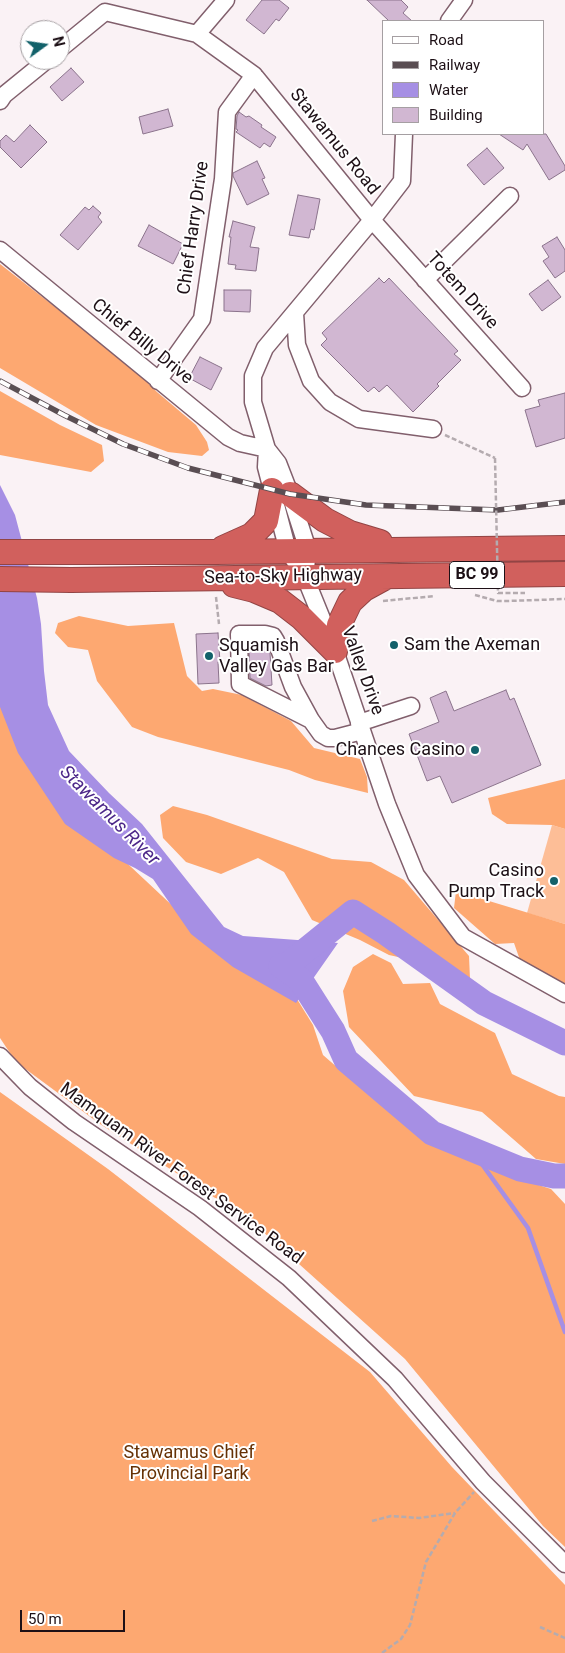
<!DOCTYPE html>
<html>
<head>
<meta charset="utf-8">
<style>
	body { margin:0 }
	#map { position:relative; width:565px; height:1653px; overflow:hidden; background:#faf2f5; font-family:Roboto,sans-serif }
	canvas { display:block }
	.legend { position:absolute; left:382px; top:20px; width:162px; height:115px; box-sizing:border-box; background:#fff; border:1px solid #a59fa2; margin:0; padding:6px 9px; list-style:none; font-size:15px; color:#1d1016 }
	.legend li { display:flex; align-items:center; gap:10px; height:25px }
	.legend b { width:25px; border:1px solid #a59fa2 }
	.north { position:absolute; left:20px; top:20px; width:50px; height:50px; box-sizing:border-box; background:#fff; border:1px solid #a59fa2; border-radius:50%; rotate:76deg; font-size:14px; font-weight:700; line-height:20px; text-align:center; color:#1d1016 }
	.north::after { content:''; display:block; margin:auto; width:18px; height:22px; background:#12616a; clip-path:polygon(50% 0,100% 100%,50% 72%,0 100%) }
	.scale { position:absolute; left:20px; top:1610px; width:105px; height:22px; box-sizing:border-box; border:2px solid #1d1016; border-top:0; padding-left:6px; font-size:15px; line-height:18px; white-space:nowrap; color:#1d1016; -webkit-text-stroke:4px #fff; paint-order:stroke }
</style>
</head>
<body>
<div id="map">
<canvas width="565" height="1653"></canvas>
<ul class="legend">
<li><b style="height:6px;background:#fff"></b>Road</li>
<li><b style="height:6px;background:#5a4e53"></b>Railway</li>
<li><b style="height:14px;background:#a68fe4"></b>Water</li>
<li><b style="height:14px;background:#d1b7d2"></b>Building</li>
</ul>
<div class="north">N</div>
<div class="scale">50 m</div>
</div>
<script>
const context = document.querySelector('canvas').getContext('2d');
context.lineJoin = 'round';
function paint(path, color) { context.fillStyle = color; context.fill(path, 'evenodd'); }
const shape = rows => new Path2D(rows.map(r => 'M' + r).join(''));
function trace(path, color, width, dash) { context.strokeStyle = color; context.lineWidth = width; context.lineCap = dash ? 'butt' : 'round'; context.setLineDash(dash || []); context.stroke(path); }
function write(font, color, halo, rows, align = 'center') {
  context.font = font + ' Roboto,sans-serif'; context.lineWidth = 4; context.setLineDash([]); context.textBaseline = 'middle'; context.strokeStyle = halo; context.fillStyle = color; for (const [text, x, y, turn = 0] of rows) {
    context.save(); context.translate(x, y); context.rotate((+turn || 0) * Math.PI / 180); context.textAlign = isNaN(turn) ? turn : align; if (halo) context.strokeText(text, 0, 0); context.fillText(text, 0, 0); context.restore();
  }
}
const green = shape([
	[552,825,565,829,565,924,527,913]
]);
const forest = shape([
	[0,264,132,367,157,392,196,425,207,442,209,450,202,456,168,452,96,425,0,368],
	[0,391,60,425,102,445,104,461,91,472,0,455],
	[79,616,128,626,174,623,187,676,202,691,213,689,242,695,291,721,314,748,360,759,367,777,368,793,315,780,289,770,158,737,132,727,97,681,88,650,68,647,55,633,58,623],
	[0,685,114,851,208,939,292,991,313,1025,323,1055,354,1082,510,1176,551,1189,565,1204,565,1547,543,1526,405,1359,251,1221,100,1124,16,1062,0,1038],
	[565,779,565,829,552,825,507,824,492,814,488,798],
	[173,806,207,815,332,859,371,862,404,880,469,956,470,979,450,979,425,963,389,955,360,940,312,920,284,872,258,858,221,874,186,862,163,838,160,815],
	[456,891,565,924,565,987,521,963,514,943,495,944,454,908],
	[373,954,391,963,403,984,430,983,440,1004,495,1033,512,1074,559,1096,565,1097,565,1164,536,1159,482,1112,414,1096,349,1027,343,991,353,967],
	[0,1092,108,1169,370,1372,452,1467,565,1585,565,1653,0,1653]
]);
const water = shape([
	[0,485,15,515,37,598,41,624,44,671,48,705,69,751,109,793,142,824,224,927,243,936,338,943,296,1003,233,967,191,934,153,879,135,868,114,858,65,824,18,753,0,707]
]);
const stream = shape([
	[471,1149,528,1228,565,1332]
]);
const river = shape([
	[291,962,353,912,386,933,484,1003,565,1043],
	[281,966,300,979,333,1031,346,1060,432,1133,520,1169,554,1176,565,1176]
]);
const building = shape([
	[262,0,279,0,289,8,279,21,276,19,264,34,246,20,262,0],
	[367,0,401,0,408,7,403,13,412,21,389,21,367,0],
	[71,68,84,82,62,101,50,87,71,68],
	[168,109,173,126,143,134,139,117,168,109],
	[239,112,246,117,249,116,262,125,261,127,276,137,270,147,264,143,260,148,236,132,238,130,236,129,237,116,239,112],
	[30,125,47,142,21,168,0,147,0,141,6,135,14,142,30,125],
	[499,134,546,134,565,166,565,170,549,180,527,144,523,150,499,134],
	[487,148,504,168,484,185,467,165,487,148],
	[257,161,265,178,262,179,269,194,247,205,233,176,233,173,257,161],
	[298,195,320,199,314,230,311,229,309,238,289,235,298,195],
	[93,206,101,213,98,217,102,222,78,250,60,235,85,207,89,210,93,206],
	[233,221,255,227,250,247,259,248,256,271,235,269,236,265,228,264,231,237,229,237,233,221],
	[149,225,183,244,173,264,138,246,149,225],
	[557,237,565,250,565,271,555,278,543,261,549,257,542,246,557,237],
	[379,278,384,283,389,278,458,351,454,354,461,360,437,384,439,386,413,412,387,385,379,392,374,387,368,392,321,345,327,339,322,333,379,278],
	[548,280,561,297,542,311,529,294,548,280],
	[224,290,251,290,250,312,224,311,224,290],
	[200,357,222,368,211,390,189,378,200,357],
	[565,393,565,438,536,447,525,410,540,406,538,400,565,393],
	[218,633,220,662,218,662,219,683,198,684,196,634,218,633],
	[268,647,270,653,272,685,266,686,250,678,249,648,268,647],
	[506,690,510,700,514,698,541,765,452,803,440,776,427,781,409,734,439,722,430,698,446,691,454,711,506,690]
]);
const path = shape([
	[445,435,495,458],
	[475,595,497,601,507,601,565,599],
	[216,597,219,624],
	[383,601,435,596],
	[372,1521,391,1516,419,1518,455,1513],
	[540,1627,565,1638],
	[382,1653,401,1639,410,1625,426,1562,455,1513,474,1492]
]);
const minor = shape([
	[449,21,464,0],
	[197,34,226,0],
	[60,49,105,12,197,34,254,75,372,220,265,348,253,376,253,402,267,449,278,463,290,494,308,550,305,577,335,651,387,804,416,875,463,937,565,994],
	[0,101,4,95,47,60],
	[404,134,402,181,372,220,522,388],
	[0,250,228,437,240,443,267,449],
	[425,280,510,196],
	[295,313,297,345,311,381,330,402,359,419,433,429],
	[158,381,202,319,223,179,227,112,254,75],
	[267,449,266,467,288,551,294,560],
	[311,720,240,684,239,634,265,634,273,636,276,641,293,687,311,720,321,734,328,738,335,738,362,731],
	[359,723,411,706],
	[0,1056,30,1087,74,1122,200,1208,289,1278,395,1379,483,1482,565,1564]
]);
const highway = shape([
	[290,494,325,520,350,533,380,542],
	[223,548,252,535,266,521,272,490],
	[0,552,216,552,565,548],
	[0,579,71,580,565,574],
	[234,585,254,590,280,601,302,618,335,651],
	[335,651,339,625,350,602,364,589,386,577]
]);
const rail = shape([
	[0,381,64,415,123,444,188,468,290,494,366,505,498,510,565,502]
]);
const pathBridge = shape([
	[495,458,498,593,525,593]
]);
const markers = [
	[394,645,5,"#12616a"],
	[209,656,5,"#12616a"],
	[475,750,5,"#12616a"],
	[554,881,5,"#12616a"]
];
const shields = [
	[477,575,55]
];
const shieldNames = [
	["BC 99",477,575]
];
const streetNames = [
	["Stawamus Road",334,142,51],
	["Chief Harry Drive",194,228,-82],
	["Totem Drive",462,291,48],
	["Chief Billy Drive",142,342,39],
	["Sea-to-Sky Highway",283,577,-1],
	["Valley Drive",362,671,70],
	["Mamquam River Forest Service Road",181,1174,36]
];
const poiNames = [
	["Sam the Axeman",404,645],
	["Squamish",219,646],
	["Valley Gas Bar",219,667],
	["Chances Casino",465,750,"right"],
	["Casino",544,871,"right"],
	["Pump Track",544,892,"right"]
];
const parkNames = [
	["Stawamus Chief",189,1453],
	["Provincial Park",189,1474]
];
const waterNames = [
	["Stawamus River",109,816,45]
];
paint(green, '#fdbe97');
paint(forest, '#fda871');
paint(water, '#a68fe4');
trace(stream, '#a68fe4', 4.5);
trace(river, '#a68fe4', 25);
paint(building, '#d1b7d2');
trace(building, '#8b738c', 1);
trace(minor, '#815f6c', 19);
trace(highway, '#924444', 26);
trace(path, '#b4abaf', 2.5, [5, 2.5]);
trace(minor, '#fff', 16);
trace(highway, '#d1605d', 24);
trace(rail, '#5a4e53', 5.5);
trace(rail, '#fff', 4, [11]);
trace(pathBridge, '#b4abaf', 2.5, [5, 2.5]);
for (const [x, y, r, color] of markers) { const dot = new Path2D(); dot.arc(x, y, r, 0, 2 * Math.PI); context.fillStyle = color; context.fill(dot); trace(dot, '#fff', 2); }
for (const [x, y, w] of shields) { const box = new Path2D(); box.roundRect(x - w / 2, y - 13.5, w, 27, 4); context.fillStyle = '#fff'; context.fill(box); trace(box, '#1d1016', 1); }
write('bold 16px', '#1d1016', null, shieldNames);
write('18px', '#1d1016', '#fff', streetNames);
write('18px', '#1d1016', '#fff', poiNames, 'left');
write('18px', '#663105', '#fff', parkNames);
write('italic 19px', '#4c2789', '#fff', waterNames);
</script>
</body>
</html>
